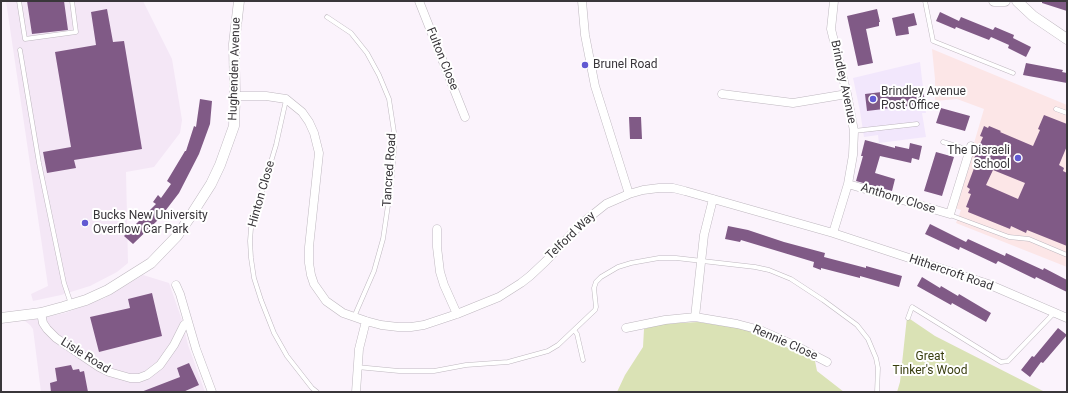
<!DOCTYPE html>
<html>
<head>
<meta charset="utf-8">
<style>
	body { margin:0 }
	#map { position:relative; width:1068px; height:393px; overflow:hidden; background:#fbf3fc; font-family:Roboto,sans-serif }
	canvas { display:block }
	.frame { position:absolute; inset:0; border:2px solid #39363a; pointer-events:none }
</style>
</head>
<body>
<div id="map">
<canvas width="1068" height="393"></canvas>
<div class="frame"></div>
</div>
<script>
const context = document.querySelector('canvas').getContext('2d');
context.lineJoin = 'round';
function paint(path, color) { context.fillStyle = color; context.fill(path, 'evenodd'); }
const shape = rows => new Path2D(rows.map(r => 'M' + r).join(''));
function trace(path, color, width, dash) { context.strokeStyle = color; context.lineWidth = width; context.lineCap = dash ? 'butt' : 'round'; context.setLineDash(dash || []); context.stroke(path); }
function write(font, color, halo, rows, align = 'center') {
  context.font = font + ' Roboto,sans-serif'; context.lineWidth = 4; context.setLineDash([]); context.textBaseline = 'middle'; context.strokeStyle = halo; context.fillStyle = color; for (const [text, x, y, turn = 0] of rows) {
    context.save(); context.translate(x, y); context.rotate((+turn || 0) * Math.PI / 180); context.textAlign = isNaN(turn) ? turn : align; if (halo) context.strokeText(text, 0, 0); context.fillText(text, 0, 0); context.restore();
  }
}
const commercial = shape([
	[920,62,926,113,922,113,926,137,879,143,878,135,864,137,860,111,853,78]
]);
const built = shape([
	[6,1,143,1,172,59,182,120,180,133,154,167,126,172,128,263,117,272,90,286,61,295,33,301,31,294,48,286],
	[143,275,169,283,182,320,188,345,205,392,41,392,33,329,30,325,25,321,65,313,105,298]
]);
const education = shape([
	[932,49,1067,105,1067,267,956,223,961,210,955,208,984,109,957,99,935,101,935,79]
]);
const green = shape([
	[907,317,935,336,1045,392,897,392,900,382],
	[698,322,751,330,815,361,817,371,844,392,617,392,625,375,643,347,644,329,661,324]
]);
const building = shape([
	[27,1,64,1,68,30,32,34],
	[1042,1,1067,1,1067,11,1042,3],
	[107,9,113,42,124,41,142,149,74,160,76,168,47,173,43,152,71,147,55,52,96,45,91,12],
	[877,9,880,22,879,22,879,26,866,29,873,63,858,66,847,16],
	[940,12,959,21,961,17,993,30,995,27,1014,35,1013,38,1031,47,1026,57,1008,48,1009,45,991,37,989,40,956,27,955,29,936,21],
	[914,13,917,25,908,27,909,34,896,36,892,18],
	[1026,63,1063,70,1062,72,1067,73,1067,83,1023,75],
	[923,87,925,104,867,111,865,94],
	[200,99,212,101,210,124,199,154,179,193,159,219,133,244,124,236,156,204,153,202,158,195,161,198,171,184,167,181,185,151,186,151,194,126,196,127],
	[941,108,970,116,965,131,936,123],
	[1044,115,1067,124,1067,146,1059,165,1064,168,1063,171,1067,173,1067,246,1027,230,1026,233,1011,226,1010,229,968,212,969,208,966,207,971,194,968,193,970,189,967,187,976,163,973,161,983,137,980,136,984,126,988,128,989,126,1001,131,1000,132,1033,146,1040,130,1038,129],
	[993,170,1025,183,1018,199,986,185],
	[629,117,641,117,642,139,630,139],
	[865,140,895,148,895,146,909,149,910,143,922,146,919,160,912,158,911,163,880,156,875,173,895,179,892,191,856,181,863,156,861,156],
	[936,152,954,157,942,196,924,191],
	[930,224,966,242,968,239,1005,256,1006,253,1043,270,1044,268,1067,280,1067,292,1036,277,1035,279,998,261,996,264,960,247,959,250,925,234],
	[728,226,748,230,784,242,825,253,824,257,866,268,866,266,902,276,899,287,860,276,860,278,821,268,821,270,813,267,814,262,741,240,740,242,725,239],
	[922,277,940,288,941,286,958,296,959,294,991,313,986,322,952,303,951,305,917,286],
	[152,293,162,336,99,352,90,317,130,308,128,299],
	[1058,328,1067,335,1043,363,1041,362,1030,377,1021,370,1032,356,1034,357],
	[189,363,199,385,183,392,141,392,180,377,177,368],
	[71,365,73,370,79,369,80,372,84,371,88,392,51,392,50,383,57,381,55,368]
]);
const service = shape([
	[19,1,25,39,76,32,72,1],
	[925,1,933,41,1013,73],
	[327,17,351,33,367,53,379,75,389,99,394,132,394,150,391,185,383,239,374,271,354,317],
	[20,50,39,163,64,283,71,304],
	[286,100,276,145,251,228,250,241,251,258,254,278,261,300,274,333,287,356,312,388,317,392],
	[1056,109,1067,113],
	[854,131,917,124],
	[943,142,969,150],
	[950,215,1009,237,1029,239,1067,255],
	[908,318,912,307,1001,362,1008,361,1054,313],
	[574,330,577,334,583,360],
	[357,367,399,371,434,371,466,365,508,362,548,351,558,345,595,310,596,307,594,288,596,282,601,277,618,267,631,263,659,258,676,258,755,267,769,270,791,279,823,300,857,325,868,339,876,358,878,368,877,392]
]);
const minor = shape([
	[419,1,465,117],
	[582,1,585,35,595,86,629,194],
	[722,94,793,103,847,94],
	[235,96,266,96,286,99,302,112,309,122,314,133,319,153,309,247,309,263,311,275,314,284,326,301,343,313,366,321,381,325,398,327,411,327,424,325,457,314,499,297,521,283,530,276,546,261,581,224,606,204,629,194,643,190,659,188,673,188,685,191,833,233,988,284,1067,318],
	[848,184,950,214,971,146],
	[437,229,437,247,440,272,444,285,457,314],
	[833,233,848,184,853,155,854,131,847,94,831,29,834,1],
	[176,285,180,294,196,349,212,392],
	[41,313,43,323,47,329,56,338,99,367,109,372,130,378,139,378,147,375,160,365,174,345,184,325,188,322],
	[695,317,737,324,760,330,796,346,827,362],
	[626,328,665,320,695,317,704,235,713,199],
	[356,392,359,349,366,321]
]);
const tertiary = shape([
	[994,1,1005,1],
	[1017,1,1033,16,1067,39],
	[1,318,41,313,63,307,86,300,108,290,151,263,177,236,188,220,211,184,220,165,234,126,235,96,234,44,239,1]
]);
const markers = [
	[585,65,4,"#615ad2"],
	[873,99,4,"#615ad2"],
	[1018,158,4,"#615ad2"],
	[85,223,4,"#615ad2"]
];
const streetNames = [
	["Fulton Close",442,59,68],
	["Hughenden Avenue",235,69,-88],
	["Brindley Avenue",843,82,78],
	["Tancred Road",390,170,-86],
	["Hinton Close",262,194,-74],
	["Anthony Close",898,199,17],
	["Telford Way",571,236,-44],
	["Hithercroft Road",951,273,19],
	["Rennie Close",785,343,24],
	["Lisle Road",85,356,32]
];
const poiNames = [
	["Brunel Road",593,65],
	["Brindley Avenue",881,92],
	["Post Office",881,106],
	["The Disraeli",1010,151,"right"],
	["School",1010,165,"right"],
	["Bucks New University",93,216],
	["Overflow Car Park",93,230]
];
const parkNames = [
	["Great",930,357],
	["Tinker's Wood",930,371]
];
paint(commercial, '#f2e7fc');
paint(built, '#f4e7f6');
paint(education, '#fce6e7');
paint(green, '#dae2b5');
paint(building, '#805a86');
trace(service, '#beb7bf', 5);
trace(minor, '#beb7bf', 9);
trace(tertiary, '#beb7bf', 11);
trace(service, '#fff', 4);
trace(minor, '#fff', 8);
trace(tertiary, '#fff', 10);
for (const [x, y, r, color] of markers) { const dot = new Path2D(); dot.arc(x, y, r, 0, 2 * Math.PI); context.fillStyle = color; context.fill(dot); trace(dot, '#fff', 1.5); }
write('12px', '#39363a', '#fff', streetNames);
write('12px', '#39363a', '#fff', poiNames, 'left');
write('12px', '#383d0e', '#fff', parkNames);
</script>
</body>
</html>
